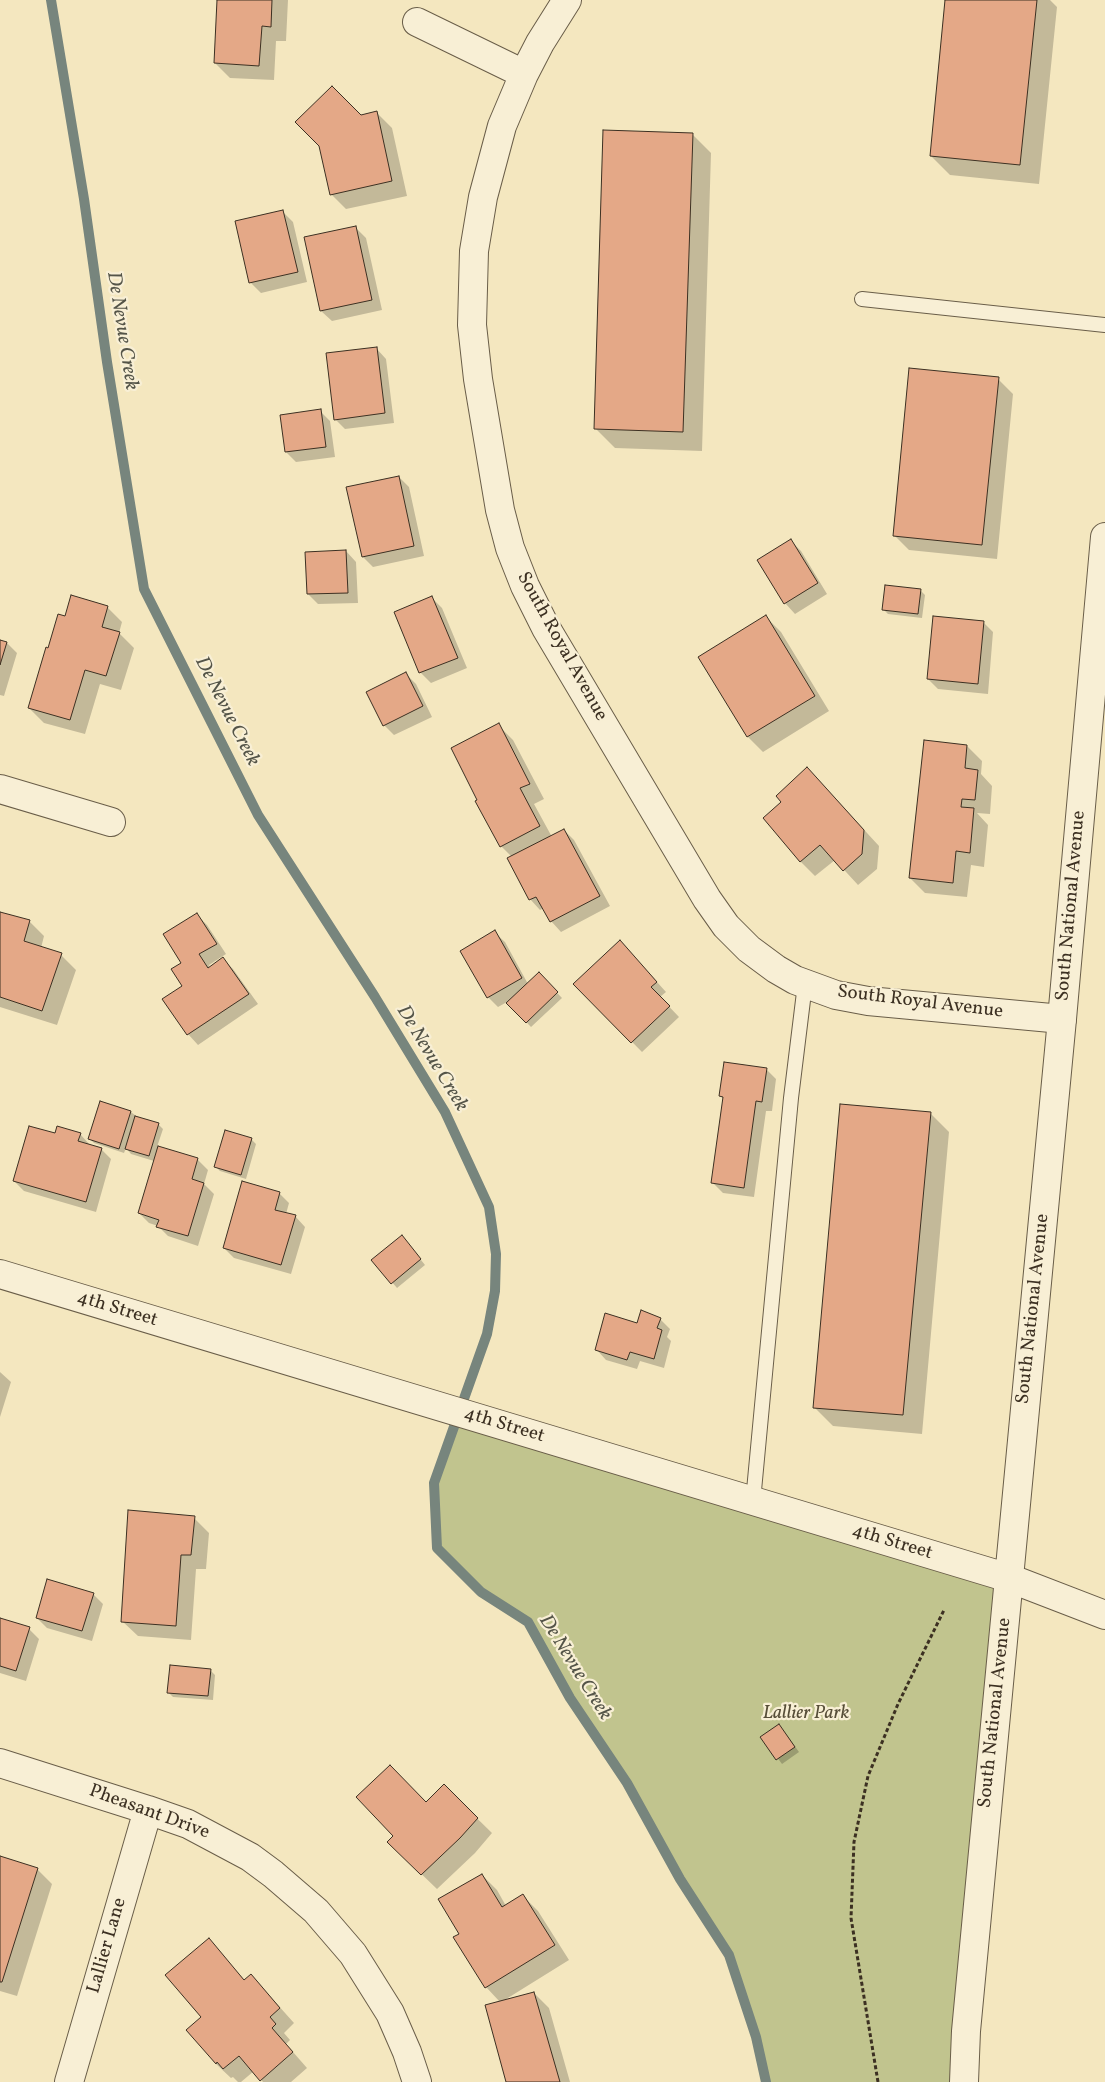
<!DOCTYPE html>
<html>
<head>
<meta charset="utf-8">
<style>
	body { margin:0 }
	canvas { display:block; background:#f4e7bf }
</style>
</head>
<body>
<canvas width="1105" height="2082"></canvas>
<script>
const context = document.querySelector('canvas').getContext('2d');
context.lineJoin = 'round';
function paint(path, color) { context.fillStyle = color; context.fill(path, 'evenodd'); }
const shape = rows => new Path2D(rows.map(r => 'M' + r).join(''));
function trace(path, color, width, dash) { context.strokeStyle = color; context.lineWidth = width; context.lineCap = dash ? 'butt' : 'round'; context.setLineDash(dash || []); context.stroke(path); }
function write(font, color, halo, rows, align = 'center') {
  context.font = font + ' Vollkorn,serif'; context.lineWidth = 4.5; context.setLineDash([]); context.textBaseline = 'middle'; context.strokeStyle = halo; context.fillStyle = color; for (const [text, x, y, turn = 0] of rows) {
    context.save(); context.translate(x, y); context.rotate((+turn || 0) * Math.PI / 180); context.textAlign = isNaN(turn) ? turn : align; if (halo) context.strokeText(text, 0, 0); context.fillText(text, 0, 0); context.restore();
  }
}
const green = shape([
	[459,1413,1009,1578,969,2082,765,2082,756,2037,729,1955,680,1879,627,1783,570,1698,528,1622,485,1594,437,1548,434,1483]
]);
const shadow = shape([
	[218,0,288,0,286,41,276,41,274,80,230,78,215,63],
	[947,0,1050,0,1057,7,1039,184,950,175,931,156],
	[377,113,392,128,407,196,346,209,331,194,360,116],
	[692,134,711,153,702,451,615,448,596,429],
	[283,212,293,222,307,282,261,293,250,282],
	[356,228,366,238,382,310,332,321,321,311],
	[376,348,386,359,394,423,345,429,335,419],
	[998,379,1013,394,997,559,909,550,894,535],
	[320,411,330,421,335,457,296,462,286,452],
	[399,477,409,487,424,556,373,567,363,557],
	[791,541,801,551,827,594,795,614,785,603],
	[346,551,356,562,358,603,318,604,308,594],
	[920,590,925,595,922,618,888,614,883,609],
	[432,598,442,608,467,668,431,683,421,673,395,613],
	[107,607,122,622,119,633,134,648,121,690,100,684,85,734,44,723,29,708,49,649],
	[766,617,781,632,829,711,763,752,748,737,700,658],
	[983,622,993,632,988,694,938,689,928,679],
	[0,641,7,643,17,653,4,696,0,695],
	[406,674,416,684,432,717,394,735,384,725],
	[498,725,513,740,544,799,534,804,552,837,564,830,574,840,610,906,561,932,551,921,544,908,540,910,530,899,512,857,501,846,477,802],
	[967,746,982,761,981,774,992,786,990,814,977,813,988,825,984,867,971,865,967,897,925,893,910,878],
	[822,784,879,846,877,869,858,885,835,860,815,876,800,861],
	[0,913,29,921,44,936,41,948,61,955,76,970,57,1025,0,1007],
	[197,915,207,925,226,954,209,965,210,968,223,959,233,969,258,1004,198,1045,188,1034,164,1000,183,986],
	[494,932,505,942,528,984,539,974,562,998,531,1027,507,1002,498,1007,488,997],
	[630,952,666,992,660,997,679,1017,642,1052,575,984],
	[766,1069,776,1079,772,1111,766,1111,754,1197,723,1193,713,1183,724,1099,721,1096],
	[131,1112,136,1116,158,1124,163,1129,157,1147,198,1160,208,1170,204,1184,214,1194,198,1246,168,1236,158,1226,149,1223,139,1213,154,1161,131,1154,126,1148,124,1153,94,1143,89,1138],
	[930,1113,949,1132,922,1434,833,1426,814,1407],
	[80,1134,90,1145,101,1149,111,1159,96,1212,24,1191,14,1181,55,1135],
	[251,1139,256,1144,246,1179,220,1171,215,1166],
	[279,1193,289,1203,286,1214,295,1216,305,1227,291,1274,234,1258,224,1248],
	[406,1241,425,1265,397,1288,373,1260],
	[660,1319,670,1329,667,1337,671,1341,664,1368,640,1361,637,1369,606,1360,596,1349,638,1324],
	[0,1372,11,1382,0,1417],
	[194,1518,209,1533,206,1569,196,1569,191,1640,138,1636,122,1621],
	[93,1594,103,1604,92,1641,47,1628,37,1618],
	[0,1620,29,1629,39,1639,26,1681,0,1673],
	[210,1670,215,1675,213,1700,173,1697,169,1693],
	[783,1730,799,1752,782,1764,762,1737],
	[444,1786,492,1833,475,1853,437,1889,388,1842],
	[0,1857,37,1869,52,1884,17,1996,0,1991],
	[482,1875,497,1890,506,1906,523,1896,538,1911,569,1960,503,2001,534,1993,549,2008,570,2082,507,2082,500,2002,486,1987,461,1934],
	[209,1940,245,1981,251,1975,294,2023,284,2033,290,2040,286,2044,307,2068,291,2082,263,2082,254,2071,241,2082,238,2082,233,2077,231,2078,216,2064,188,2030,203,2017]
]);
const stream = shape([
	[51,0,84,199,107,362,144,589,258,815,375,997,445,1112,489,1207,496,1254,495,1291,487,1334,434,1483,437,1548,481,1592,528,1622,570,1698,627,1783,680,1879,729,1955,756,2037,766,2082]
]);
const building = shape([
	[217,0,272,0,271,27,262,26,259,66,214,63,217,0],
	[945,0,1037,0,1020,165,930,156,945,0],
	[332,86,361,115,377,111,392,181,330,195,319,146,295,122,332,86],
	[603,130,693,133,683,432,594,429,603,130],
	[283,210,298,272,249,283,235,221,283,210],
	[356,226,372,300,320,311,304,237,356,226],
	[377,347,385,413,334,420,326,353,377,347],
	[909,368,999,377,982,545,893,536,909,368],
	[321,409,326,447,285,452,280,415,321,409],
	[399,476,414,546,362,557,346,487,399,476],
	[791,539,818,583,784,604,757,560,791,539],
	[346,550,348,593,307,594,305,552,346,550],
	[885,585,921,589,918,614,882,610,885,585],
	[71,595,108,606,102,627,120,632,106,676,85,670,70,720,28,708,46,647,48,648,58,614,65,616,71,595],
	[432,596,458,658,419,673,394,612,432,596],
	[766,615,815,696,747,737,698,657,766,615],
	[933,616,984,621,978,684,927,679,933,616],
	[0,640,7,642,0,665,0,640],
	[406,672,423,706,383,726,366,692,406,672],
	[499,723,530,784,520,788,540,826,500,847,475,801,477,800,451,748,499,723],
	[924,740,967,745,965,768,978,770,975,800,962,799,961,807,974,808,970,853,956,851,953,883,909,878,924,740],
	[807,767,864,830,862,854,843,871,820,845,800,862,763,818,781,802,776,796,807,767],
	[564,829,600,896,550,922,536,897,529,900,507,858,564,829],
	[0,912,30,920,24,941,62,953,42,1011,0,997,0,912],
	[197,913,217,944,199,954,208,968,223,957,249,994,187,1035,162,999,182,986,171,969,181,963,163,934,197,913],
	[495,930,522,978,487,998,460,951,495,930],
	[620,940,657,982,651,987,670,1006,631,1043,573,984,620,940],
	[539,972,558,992,526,1023,506,1003,539,972],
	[724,1062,767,1068,762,1102,756,1101,744,1188,711,1183,723,1097,719,1096,724,1062],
	[100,1101,131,1111,119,1149,88,1139,100,1101],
	[840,1104,931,1112,903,1415,813,1408,840,1104],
	[135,1116,159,1123,149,1156,125,1149,135,1116],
	[29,1126,55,1133,57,1126,81,1133,78,1141,102,1148,86,1202,13,1181,29,1126],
	[225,1130,252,1138,241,1175,214,1167,225,1130],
	[158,1146,198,1158,192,1179,204,1183,188,1236,156,1227,159,1220,138,1213,158,1146],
	[242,1181,280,1192,275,1210,296,1215,281,1265,223,1248,242,1181],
	[402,1235,421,1259,391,1284,371,1260,402,1235],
	[641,1310,661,1318,657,1328,662,1330,654,1359,630,1352,627,1360,595,1350,605,1313,637,1323,641,1310],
	[128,1510,195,1516,191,1555,181,1555,176,1626,121,1622,128,1510],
	[47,1579,94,1593,82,1631,36,1618,47,1579],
	[0,1618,30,1627,16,1671,0,1666,0,1618],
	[170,1665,211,1669,208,1696,167,1693,170,1665],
	[779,1724,795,1747,776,1760,760,1737,779,1724],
	[390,1765,426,1802,444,1784,478,1818,460,1838,421,1875,387,1842,393,1836,356,1797,390,1765],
	[0,1856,38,1868,2,1982,0,1982,0,1856],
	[482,1874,502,1907,523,1894,555,1945,485,1988,453,1937,459,1934,438,1899,482,1874],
	[209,1938,244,1980,251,1974,280,2008,270,2017,276,2024,272,2028,293,2052,260,2081,239,2056,223,2069,217,2062,216,2064,186,2030,201,2017,165,1975,209,1938],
	[534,1992,560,2082,506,2082,485,2005,534,1992]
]);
const path = shape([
	[878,2082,851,1918,854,1842,868,1776,898,1704,944,1610]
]);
const service = shape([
	[862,299,1105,325],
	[753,1501,791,1098,805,984]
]);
const minor = shape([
	[567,0,540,43,524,74,502,126,483,197,474,251,472,325,478,379,500,510,510,548,525,586,546,628,707,899,726,926,749,949,776,969,795,980,836,995,868,1001,1062,1019],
	[417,22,524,74],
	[0,789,111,822],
	[0,1763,148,1810,188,1824,250,1857,273,1874,316,1911,353,1954,390,2013,407,2052,417,2082],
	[69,2082,148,1810]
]);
const tertiary = shape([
	[0,1274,1009,1578,1105,1615],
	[964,2082,966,2031,1062,1019,1105,537]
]);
const streetNames = [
	["South Royal Avenue",561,647,61],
	["South National Avenue",1072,906,-85],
	["South Royal Avenue",920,1003,7],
	["South National Avenue",1034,1309,-84],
	["4th Street",117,1310,17],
	["4th Street",504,1426,17],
	["4th Street",892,1543,17],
	["South National Avenue",996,1713,-84],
	["Pheasant Drive",149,1813,20],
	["Lallier Lane",108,1946,-74]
];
const parkNames = [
	["Lallier Park",806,1715]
];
const waterNames = [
	["De Nevue Creek",121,331,81],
	["De Nevue Creek",226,712,63],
	["De Nevue Creek",431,1059,59],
	["De Nevue Creek",574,1668,58]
];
paint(green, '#c1c48e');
paint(shadow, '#0003');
trace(stream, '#77857d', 10);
paint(building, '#e4a887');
trace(building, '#3c3022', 1);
trace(service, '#6a5e49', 16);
trace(minor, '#6a5e49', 30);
trace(tertiary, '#6a5e49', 30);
trace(path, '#3c3022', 3, [4, 2.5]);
trace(service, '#f8efd5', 14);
trace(minor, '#f8efd5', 28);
trace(tertiary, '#f8efd5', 28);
write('19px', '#3c3022', '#f8efd5', streetNames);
write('italic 19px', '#574e38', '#f8efd5', parkNames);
write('italic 20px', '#545448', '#f8efd5', waterNames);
</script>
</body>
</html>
